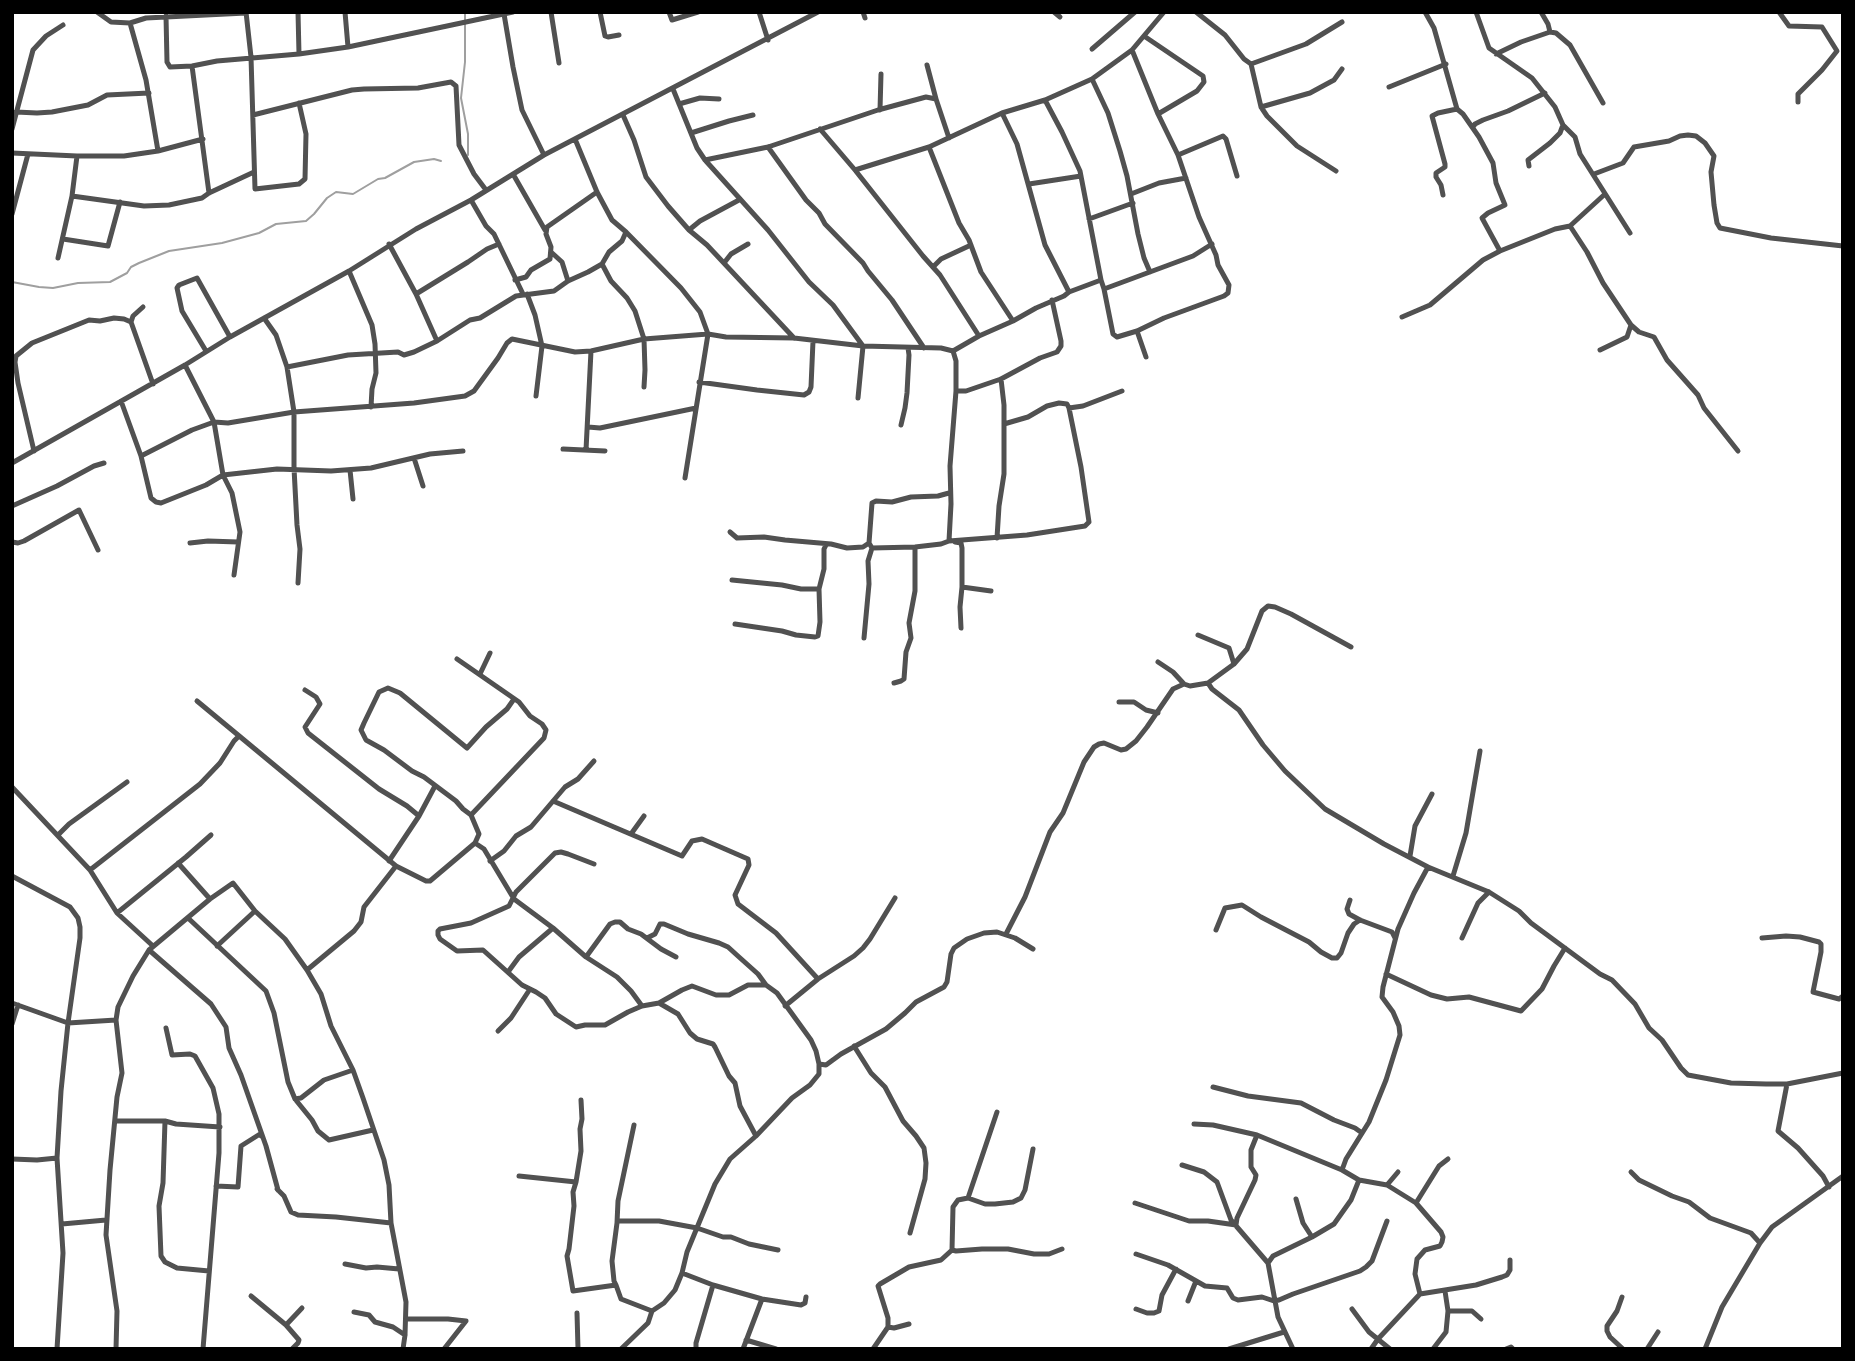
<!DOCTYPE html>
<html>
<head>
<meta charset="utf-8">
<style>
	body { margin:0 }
	#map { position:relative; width:1855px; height:1361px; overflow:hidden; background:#fff; font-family:"PT Sans Narrow",sans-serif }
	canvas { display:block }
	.frame { position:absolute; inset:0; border:14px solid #000; pointer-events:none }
</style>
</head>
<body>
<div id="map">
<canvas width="1855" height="1361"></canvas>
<div class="frame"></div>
</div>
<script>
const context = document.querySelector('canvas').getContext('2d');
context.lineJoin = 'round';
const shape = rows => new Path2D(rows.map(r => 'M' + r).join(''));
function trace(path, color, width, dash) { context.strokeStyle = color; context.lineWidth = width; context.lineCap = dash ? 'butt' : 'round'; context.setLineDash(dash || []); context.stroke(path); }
const stream = shape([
	[465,12,465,62,461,98,468,134,468,155],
	[12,282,39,287,53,288,78,283,110,282,127,273,131,267,139,263,169,251,222,243,259,233,276,224,306,221,314,214,327,198,336,192,353,194,378,179,385,178,414,162,434,159,441,161]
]);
const minor = shape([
	[97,12,111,22,130,23,146,18,246,13],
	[246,12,251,57,255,189,299,184,305,179,306,134,299,103],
	[298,12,299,54],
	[345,12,348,47],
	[551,12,559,63],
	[600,12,605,36,608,37,619,35],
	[669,12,672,20,698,12],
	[759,12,768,40],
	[863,12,865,18],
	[1054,12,1060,17],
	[1196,12,1225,35,1244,59,1251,64,1261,107,1267,116,1297,146,1336,171],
	[1425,12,1434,28,1457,109,1463,114,1479,137,1493,163,1496,183,1505,205,1488,213,1482,218,1500,251],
	[1476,12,1489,48,1532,78,1555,107,1563,125,1575,137,1580,154,1630,233],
	[1541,12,1548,24,1550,32],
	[1779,12,1789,26,1822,27,1837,51,1822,70,1798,94,1798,102],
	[504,14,513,67,522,110,544,155],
	[166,16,167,62,170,67,192,66,217,61,299,54,348,47,513,12],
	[130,23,146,80,158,151],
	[1144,36,1203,76,1204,82,1197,91,1158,114],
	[1092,49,1135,12],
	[1496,54,1521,42,1550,32,1556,33,1570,45,1603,103],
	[1251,64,1306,44,1342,22],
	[927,65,936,99],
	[192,66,209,193],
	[1092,79,1108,113,1120,151,1127,176,1138,234,1144,258,1150,272],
	[1389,87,1446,64],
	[673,89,697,148,705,160,768,230,809,282,833,305,863,346,858,398],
	[1045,100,1062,132,1080,171,1101,280,1104,289,1113,334,1117,337,1137,331,1164,318,1224,296,1228,293,1229,285,1218,265,1216,255,1199,217,1178,155,1158,114,1132,50],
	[679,104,700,98,719,99],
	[1261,107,1310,93,1334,80,1342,69],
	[880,110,881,74],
	[16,112,37,113,52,112,88,105,107,95,149,93],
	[1002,113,1017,144,1045,245,1069,292],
	[253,115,352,90,364,89,418,88,451,82,456,86,459,145,474,174,486,190],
	[623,115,634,140,646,177,668,206,689,230,707,245,794,338],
	[1473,127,1475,124,1483,120,1508,111,1545,93],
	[12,129,33,50,46,36,63,25],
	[820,129,855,170,923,256,940,275,979,336],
	[691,133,729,121,753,115],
	[575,139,597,192,612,220,626,232,681,288,700,312,708,334,685,478],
	[768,147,806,200,819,213,825,224,863,263,868,271,892,300,924,348],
	[929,147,959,223,969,240,981,272,1013,321],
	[12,153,77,156,124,156,158,151,203,139],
	[1178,155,1223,136,1226,139,1237,176],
	[705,160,768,147,878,110,926,97,936,99,949,138],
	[1529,166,1528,160,1550,143,1560,133,1563,125],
	[855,170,929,147,1002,113,1045,100,1092,79,1132,50,1164,12],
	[513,174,545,230],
	[1594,174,1623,163,1634,147,1669,141,1680,136,1688,135,1696,136,1705,143,1714,156,1711,172,1714,205,1717,223,1720,228,1771,238,1843,246],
	[1029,184,1081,176],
	[1131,194,1159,183,1186,178],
	[1443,195,1441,185,1436,177,1436,173,1445,167,1445,164,1432,116,1438,113,1457,109],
	[72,196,144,206,169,205,202,198,209,193,254,172],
	[471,200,486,226,494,234,523,294],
	[12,214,28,154],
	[1089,219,1133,203],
	[1570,226,1587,252,1603,283,1631,325,1627,337,1600,350],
	[689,230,700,221,739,200],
	[63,239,108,246,120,202],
	[389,244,416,294,437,341],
	[551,252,562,262,568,281],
	[58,258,72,196,77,156],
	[724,263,731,254,748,244],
	[602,264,611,281,627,298,635,311,644,339,645,370,644,387],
	[933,267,941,259,971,245],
	[349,271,372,325,375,344,376,373,372,389,371,407],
	[515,280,526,277,531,270,550,259,551,247,546,234,547,227,597,192],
	[1104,289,1193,256,1212,244],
	[416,294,468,262,487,249,499,244],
	[527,294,535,315,542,346,536,396],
	[143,307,133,316,131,322,153,384],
	[1402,317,1430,305,1483,260,1500,251,1555,229,1570,226,1605,194],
	[264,318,276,335,287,367,294,412,294,468,297,525,300,549,298,583],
	[1631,325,1639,332,1654,337,1667,360,1698,395,1704,408,1738,451],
	[1137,331,1146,357],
	[206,351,182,311,177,288,179,285,197,278,230,337],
	[185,365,214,422,223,475,232,493,240,532,234,575],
	[287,367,348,355,398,352,404,355,414,352,437,341,470,320,480,318,516,296,554,291,568,281,588,272,602,264,609,252,622,241,626,232],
	[699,382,757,390,804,395,809,392,811,387,813,341],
	[956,391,966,391,1001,379,1040,358,1057,352,1061,346,1061,341,1052,300],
	[121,401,141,456,151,498,156,502,161,503,206,485,223,475,277,469,331,471,371,468,430,454,463,451],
	[1004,424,1028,417,1047,406,1059,403,1067,404,1069,408,1083,406,1122,391],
	[901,425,905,408,907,393,909,355,908,348],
	[588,427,600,428,696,408],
	[563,449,605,451],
	[586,450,591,351],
	[34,451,18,383,15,362,16,356,32,343,89,320,100,321,114,318,124,319,131,322],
	[141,456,192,430,214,422,228,423,294,412,414,403,465,396,474,391,498,358,507,343,512,339,575,352,591,351,644,339,708,334,726,337,794,338,863,346,941,348,953,351,979,336,1013,321,1036,308,1064,296,1069,292,1101,280],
	[414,458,423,486],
	[12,463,185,365,230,337,349,271,416,229,471,200,544,155,818,12],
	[350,470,353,499],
	[12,506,57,486,94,466,104,463],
	[730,532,737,538,764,537,785,540,831,544,847,548,863,547,869,543,872,548],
	[997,538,999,506,1004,474,1004,405,1001,379],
	[949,541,1027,535,1085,526,1089,522,1081,467,1069,408],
	[12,542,18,543,24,541,79,510,98,550],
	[955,542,961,543,962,548,962,587,960,607,961,628],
	[190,543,208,541,238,542],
	[869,543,872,503,876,501,892,502,911,497,938,496,949,493],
	[732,580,782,585,801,589,819,589],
	[962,587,991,591],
	[735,624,782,631,796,635,815,637,818,636,820,622,819,589,824,569,824,549,826,545],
	[1198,635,1229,648,1234,664],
	[864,638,869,584,868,561,872,548,915,547,941,544,949,541,951,504,950,466,956,391,956,361,953,351],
	[457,659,519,702,530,716,542,724,546,730,544,738,471,815],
	[1158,662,1173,672,1184,684],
	[480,674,490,653],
	[894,683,901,681,904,679,906,652,911,638,909,623,915,591,915,547],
	[1208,683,1212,689,1239,710,1263,745,1285,771,1325,809,1384,844,1428,867,1489,892,1519,911,1531,923,1600,974,1612,980,1635,1004,1649,1028,1662,1040,1681,1068,1688,1075,1731,1083,1766,1084,1787,1084,1843,1073],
	[305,690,316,697,320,704,305,727,308,733,379,789,407,806,419,816],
	[197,701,396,866,426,881,430,881,475,843,479,834,471,815,463,809,456,801,424,777,412,771,384,750,366,740,361,730,364,723,379,692,388,688,400,693,467,748,486,727,507,709,514,699],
	[1119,702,1134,702,1146,710,1158,713],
	[12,787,90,870,117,913,153,946],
	[553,801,682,856,692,841,702,839,748,859,749,865,735,895,738,904,776,933,818,979],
	[631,834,644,816],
	[58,835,69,824,127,782],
	[475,843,484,849,514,899,553,928,586,957,617,977,631,991,642,1006],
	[1410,856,1415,826,1432,794],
	[389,861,419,816,435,786],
	[490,861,504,851,516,836,531,827,565,787,578,779,594,761],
	[178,863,210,899],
	[594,864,568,854,561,852,555,853,516,892,509,906,471,923,440,929,438,931,438,935,440,939,457,951,483,950,522,985,536,992,545,998,556,1014,576,1027,585,1025,605,1025,628,1012,642,1006,659,1003,682,990,692,986,716,995,729,995,748,985,766,985,777,993,811,1040,816,1051,819,1064,819,1074,810,1085,792,1098,756,1136,730,1159,715,1184,687,1252,682,1273,675,1290,664,1303,652,1311,648,1323,621,1349],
	[90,870,200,784,220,763,234,741,239,736],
	[12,876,70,907,78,918,80,927,80,938,68,1023,61,1091,57,1158,63,1253,57,1349],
	[1453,876,1466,833,1480,751],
	[1350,900,1347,909,1349,914,1360,920,1392,932,1395,938],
	[117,913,186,857,211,835],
	[188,918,266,991,274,1013,288,1082,295,1099,312,1120,318,1131,329,1140,373,1130],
	[1216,930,1225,908,1242,905,1261,917,1309,942,1321,952,1332,958,1337,958,1341,953,1348,933,1354,924,1360,920],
	[1006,934,1025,897,1050,832,1063,813,1084,762,1094,747,1099,744,1104,743,1121,750,1126,749,1136,741,1147,727,1173,689,1184,684,1190,686,1208,683,1234,664,1247,649,1262,611,1268,606,1275,607,1291,614,1351,647],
	[647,938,655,934,660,924,664,924,688,934,719,943,728,947,739,957,758,974,766,985],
	[1462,938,1478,903,1489,892],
	[1762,938,1786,936,1800,937,1819,942,1821,944,1821,952,1813,992,1839,999,1843,996],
	[217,946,255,911],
	[149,950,211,1004,226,1027,229,1048,241,1075,266,1146,278,1190],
	[586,957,610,924,615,922,620,922,628,929,641,934,661,949,676,957],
	[307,970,354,931,361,922,364,907,396,866],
	[508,972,519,957,553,928],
	[1386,974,1431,995,1447,999,1469,997,1521,1011,1542,989,1554,966,1565,948],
	[12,1003,68,1023,116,1020],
	[659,1003,678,1014,690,1033,697,1039,713,1044,715,1047,729,1076,735,1083,740,1106,756,1136],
	[785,1006,818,979,854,956,863,948,870,939,895,898],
	[12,1024,18,1005],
	[166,1028,172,1055,190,1054,195,1056,213,1088,219,1114,219,1153,203,1349],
	[498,1031,511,1018,530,989],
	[854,1046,871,1073,885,1087,903,1121,916,1136,924,1148,926,1163,925,1179,910,1233],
	[819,1064,826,1065,841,1054,886,1029,905,1013,916,1002,944,987,947,982,951,954,954,948,967,939,984,933,997,932,1015,938,1033,949],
	[1787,1084,1778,1131,1798,1148,1823,1176,1829,1187],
	[1213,1087,1248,1096,1301,1103,1334,1120,1355,1128,1362,1133],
	[295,1099,301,1098,324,1080,353,1070],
	[116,1121,165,1121,176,1124,220,1127],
	[165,1121,163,1183,159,1206,161,1256,165,1262,177,1268,209,1271],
	[1194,1124,1213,1125,1257,1135,1342,1170,1359,1180,1387,1185,1416,1203,1441,1232,1443,1237,1442,1242,1440,1246,1425,1250,1417,1259,1415,1274,1420,1294],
	[12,1159,37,1160,57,1158],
	[1182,1165,1204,1172,1217,1182,1231,1220,1268,1263,1278,1317,1293,1349],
	[1342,1170,1346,1159,1369,1122,1386,1080,1400,1035,1399,1026,1393,1012,1382,997,1383,987,1398,929,1414,893,1428,867],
	[1631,1172,1639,1180,1672,1196,1689,1202,1710,1218,1751,1233,1760,1243],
	[519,1176,576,1182,573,1192,574,1206,569,1249,567,1256,573,1291,616,1285,621,1299,652,1311],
	[576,1182,581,1151,580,1129,582,1119,581,1100],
	[1387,1185,1398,1172],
	[216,1186,238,1187,241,1146,260,1134,261,1136],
	[277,1189,284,1196,291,1212,298,1215,336,1217,391,1223],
	[968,1198,997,1112],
	[1296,1199,1303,1223,1312,1237],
	[1135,1203,1189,1221,1208,1221,1236,1225,1237,1218,1255,1180,1256,1175,1251,1167,1251,1150,1257,1135],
	[1416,1203,1439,1166,1448,1159],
	[618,1221,659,1221,697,1228,723,1237,731,1237,749,1244,778,1250],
	[62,1224,106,1220],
	[952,1250,956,1251,982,1249,1008,1249,1034,1254,1049,1254,1062,1249],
	[1136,1254,1168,1265,1205,1286,1227,1288,1233,1298,1238,1300,1262,1297,1274,1301,1279,1300,1293,1294,1360,1271,1366,1267,1372,1261,1387,1221],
	[1268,1263,1273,1256,1312,1237,1334,1224,1351,1200,1359,1180],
	[345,1264,366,1268,377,1267,399,1269],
	[682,1273,713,1285,762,1299,801,1305,805,1303,806,1297],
	[616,1285,614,1281,612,1261,617,1223,618,1201,634,1125],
	[251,1296,286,1325,299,1340,298,1343,292,1349],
	[1622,1297,1617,1311,1607,1326,1607,1331,1610,1337,1623,1349],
	[1188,1301,1196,1281],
	[1136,1309,1147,1313,1154,1313,1159,1311,1162,1295,1176,1269],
	[1352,1309,1369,1332,1390,1349],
	[1448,1311,1472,1311,1481,1319],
	[354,1312,369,1315,375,1322,393,1327,405,1335],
	[577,1313,578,1349],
	[406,1319,448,1319,466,1321,444,1349],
	[286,1325,302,1308],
	[888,1327,894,1328,909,1324],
	[746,1340,776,1349],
	[116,1349,117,1311,106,1235,110,1170,117,1097,122,1073,116,1020,118,1007,133,976,149,950,210,899,233,883,255,911,285,939,307,970,321,994,331,1026,353,1070,363,1098,384,1160,389,1185,391,1223,406,1302,405,1335,403,1349],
	[696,1349,696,1343,713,1285],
	[743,1349,762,1299],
	[873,1349,888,1327,888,1318,878,1286,880,1284,909,1267,941,1260,952,1250,953,1207,958,1200,968,1198,985,1204,995,1204,1013,1202,1021,1198,1025,1190,1033,1149],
	[1229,1349,1284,1332],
	[1371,1349,1378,1339,1420,1294,1476,1285,1502,1277,1507,1275,1510,1270,1510,1260],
	[1433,1349,1446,1332,1448,1311,1445,1291],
	[1506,1349,1511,1347,1513,1349],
	[1647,1349,1658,1332],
	[1705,1349,1722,1307,1760,1243,1772,1227,1843,1176]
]);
trace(stream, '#9f9f9f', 2);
trace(minor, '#515151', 5);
</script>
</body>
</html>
